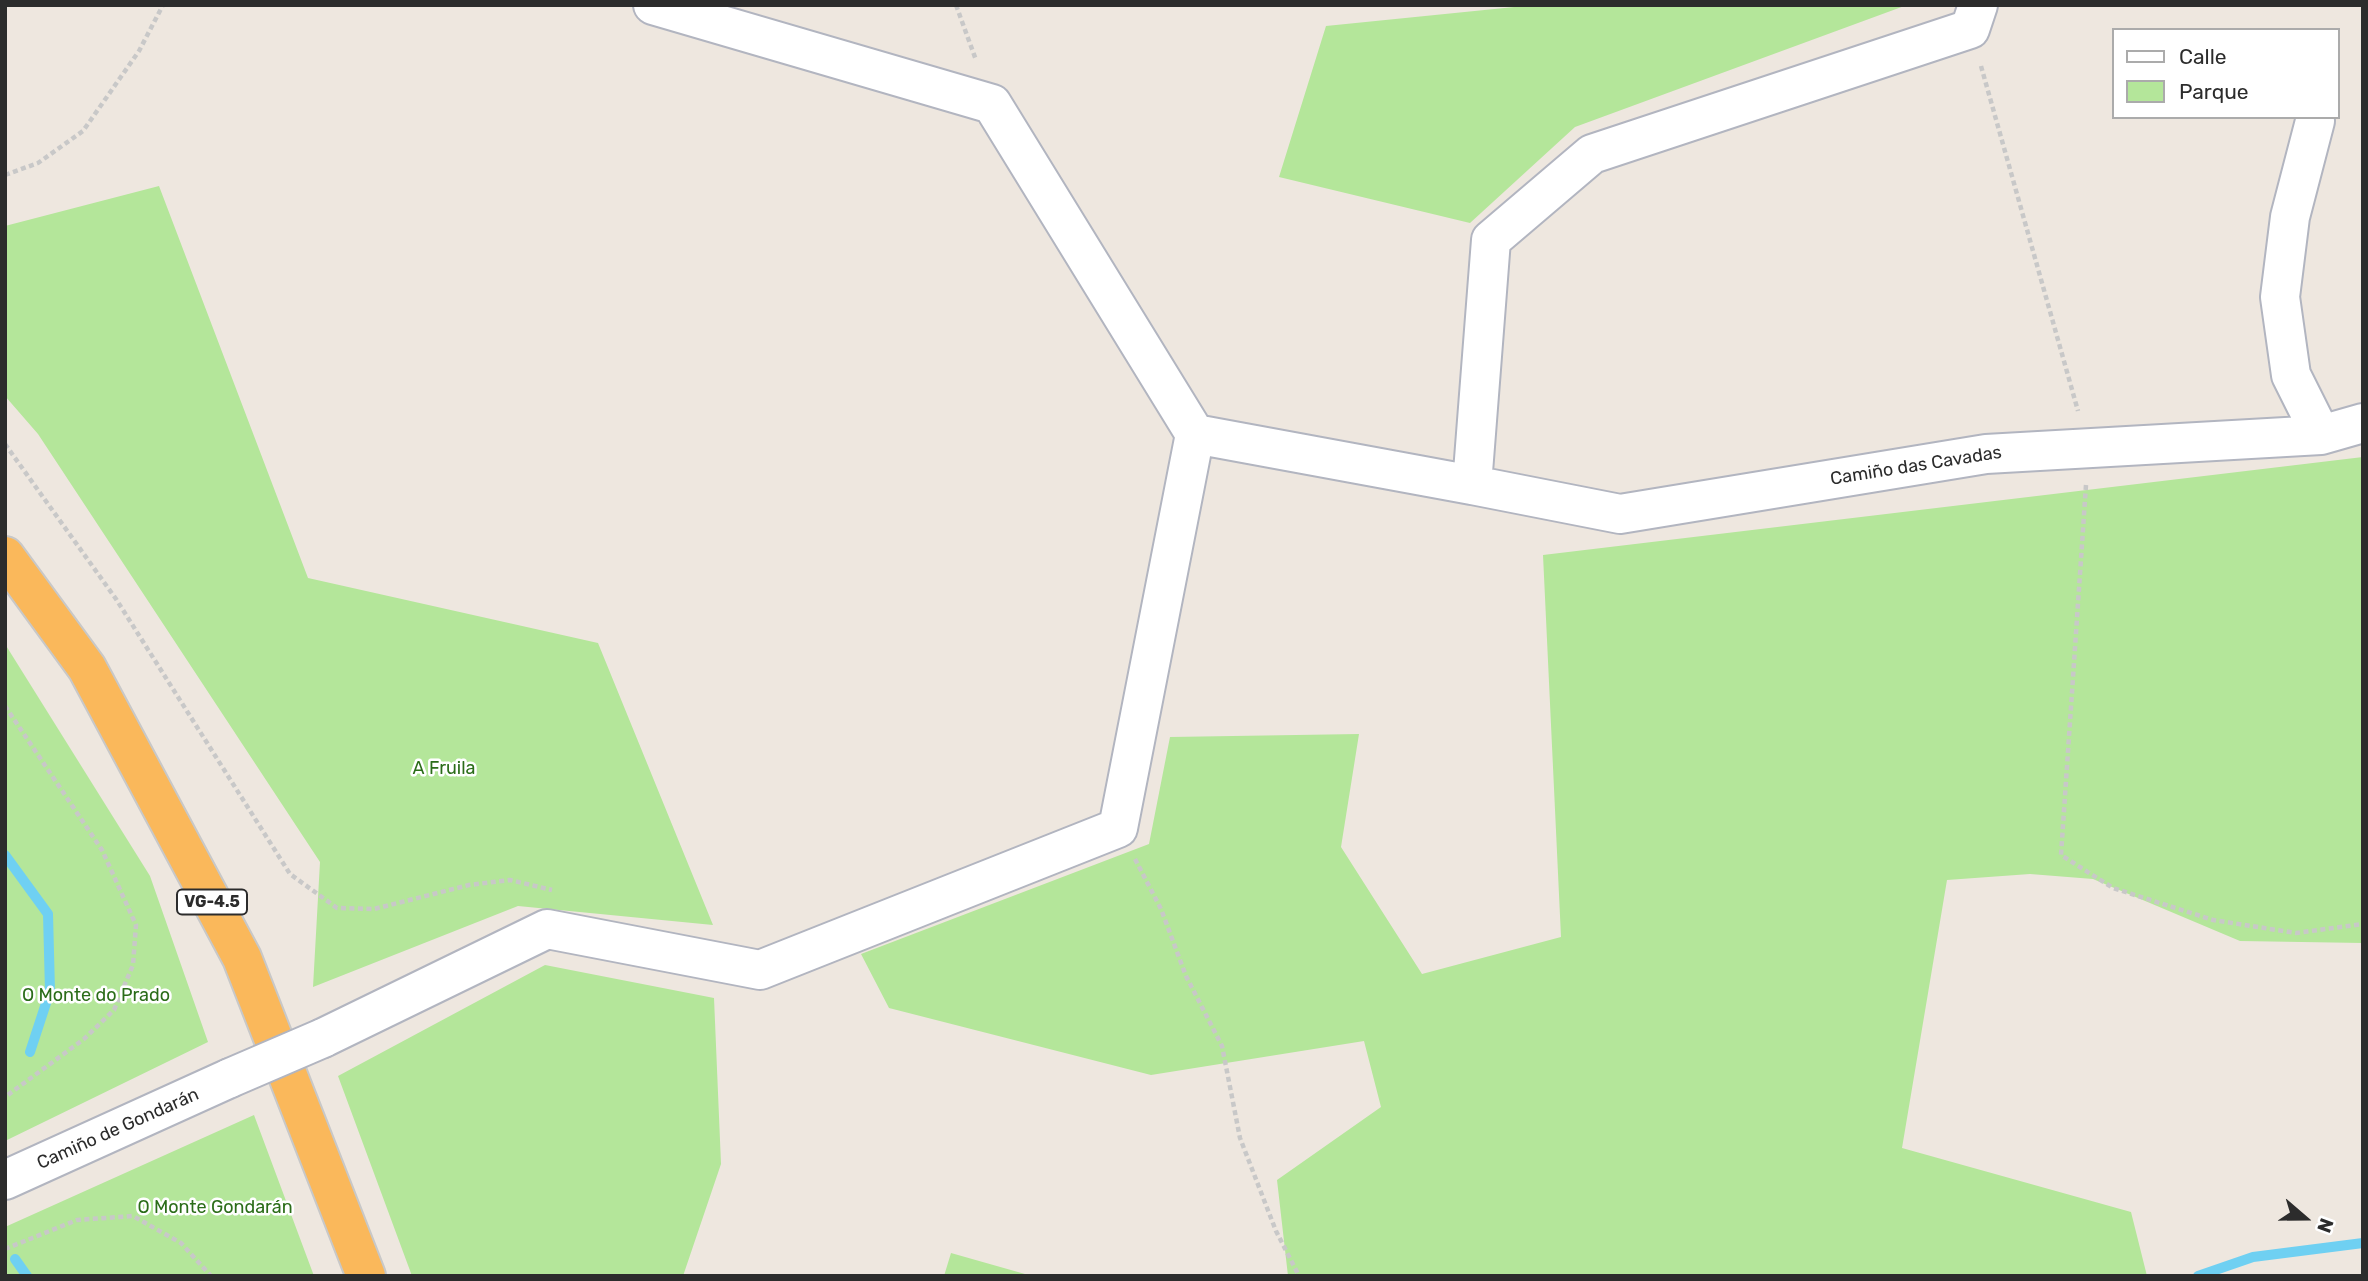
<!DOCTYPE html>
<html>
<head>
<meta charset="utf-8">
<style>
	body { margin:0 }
	#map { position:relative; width:2368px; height:1281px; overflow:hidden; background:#eee7df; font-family:Rubik,sans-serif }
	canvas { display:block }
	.frame { position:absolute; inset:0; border:7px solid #2c2c2c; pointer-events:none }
	.legend { position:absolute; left:2112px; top:28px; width:228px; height:91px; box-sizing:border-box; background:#fff; border:2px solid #ababab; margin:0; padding:9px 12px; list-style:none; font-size:21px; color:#2c2c2c }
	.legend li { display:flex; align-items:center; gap:14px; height:35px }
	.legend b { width:35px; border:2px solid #ababab }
	.north { position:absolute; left:2270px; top:1183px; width:70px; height:70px; -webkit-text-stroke:5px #fff; paint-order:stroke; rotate:110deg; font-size:19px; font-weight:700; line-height:28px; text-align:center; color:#2c2c2c }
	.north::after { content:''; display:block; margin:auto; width:24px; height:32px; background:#2c2c2c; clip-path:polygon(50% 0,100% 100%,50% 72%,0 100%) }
</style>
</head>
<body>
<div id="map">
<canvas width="2368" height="1281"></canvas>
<div class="frame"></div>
<ul class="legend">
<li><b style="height:9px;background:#fff"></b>Calle</li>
<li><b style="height:19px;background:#b4e69a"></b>Parque</li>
</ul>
<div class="north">N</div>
</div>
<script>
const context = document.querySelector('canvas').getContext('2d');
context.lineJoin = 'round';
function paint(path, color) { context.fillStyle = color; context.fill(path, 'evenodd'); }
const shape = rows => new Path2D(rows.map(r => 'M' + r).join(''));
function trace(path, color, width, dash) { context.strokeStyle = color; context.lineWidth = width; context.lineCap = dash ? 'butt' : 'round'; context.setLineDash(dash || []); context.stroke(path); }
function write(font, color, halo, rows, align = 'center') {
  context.font = font + ' Rubik,sans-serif'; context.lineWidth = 5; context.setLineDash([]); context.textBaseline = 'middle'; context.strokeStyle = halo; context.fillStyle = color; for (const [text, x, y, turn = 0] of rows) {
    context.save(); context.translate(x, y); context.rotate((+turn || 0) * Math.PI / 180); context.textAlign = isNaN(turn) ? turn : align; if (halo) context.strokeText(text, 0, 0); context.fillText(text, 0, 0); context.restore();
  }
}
const green = shape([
	[1534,5,1907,5,1575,127,1470,223,1279,177,1326,26],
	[159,186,308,578,598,643,713,925,518,906,313,987,320,862,38,434,5,396,5,226],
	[2363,457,2363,943,2240,941,2093,879,2030,874,1947,880,1902,1148,2131,1212,2147,1276,1288,1276,1277,1180,1381,1107,1364,1041,1151,1075,889,1008,861,954,1149,844,1170,737,1359,734,1341,847,1422,974,1561,937,1543,555],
	[5,644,150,876,208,1042,5,1141],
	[545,965,714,998,721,1164,683,1276,412,1276,338,1076],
	[254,1115,314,1276,5,1276,5,1227],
	[951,1253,1032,1276,944,1276]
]);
const stream = shape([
	[5,855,48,914,50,991,30,1052],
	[15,1259,27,1276],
	[2198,1276,2253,1257,2363,1243]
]);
const path = shape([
	[956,5,976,60],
	[1981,66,2078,411],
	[5,175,38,163,83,131,139,51,163,5],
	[5,444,116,599,290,874,337,908,374,909,469,885,510,880,552,890],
	[2086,485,2061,855,2113,888,2213,920,2296,933,2363,924],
	[5,706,102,850,136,925,133,965,114,1010,84,1039,5,1097],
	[1135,859,1161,909,1186,976,1222,1046,1240,1138,1276,1231,1299,1276],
	[5,1249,77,1220,133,1216,181,1243,211,1276]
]);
const minor = shape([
	[653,5,992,104,1195,434],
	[2315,121,2290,217,2280,297,2291,375,2321,435],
	[1472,485,1620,514,1986,454,2321,435,2363,423],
	[323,1038,547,929,760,970,1118,828,1195,434,1472,485,1491,240,1592,154,1970,29,1978,5],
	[5,1180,230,1078]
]);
const trunk = shape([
	[5,556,87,668,242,958,366,1276]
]);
const minorBridge = shape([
	[230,1078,323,1038]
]);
const shields = [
	[212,902,70]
];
const shieldNames = [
	["VG-4.5",212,902]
];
const streetNames = [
	["Camiño das Cavadas",1916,466,-9],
	["Camiño de Gondarán",118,1129,-24]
];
const parkNames = [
	["A Fruila",444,769],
	["O Monte do Prado",96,996],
	["O Monte Gondarán",215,1208]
];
paint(green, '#b4e69a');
trace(stream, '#6fd0f2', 10);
trace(minor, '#b2b5c0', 42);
trace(trunk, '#c8c8c8', 42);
trace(path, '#c8c8c8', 4.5, [5, 3.5]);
trace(minor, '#fff', 38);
trace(trunk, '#fab85b', 38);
trace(minorBridge, '#b2b5c0', 42, []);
trace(minorBridge, '#fff', 38);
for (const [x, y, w] of shields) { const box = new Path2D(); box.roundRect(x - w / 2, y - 12.5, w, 25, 5); context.fillStyle = '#fff'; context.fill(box); trace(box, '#2c2c2c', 2); }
write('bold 16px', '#2c2c2c', null, shieldNames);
write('18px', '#2c2c2c', '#fff', streetNames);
write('18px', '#2b6d19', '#fff', parkNames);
</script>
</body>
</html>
